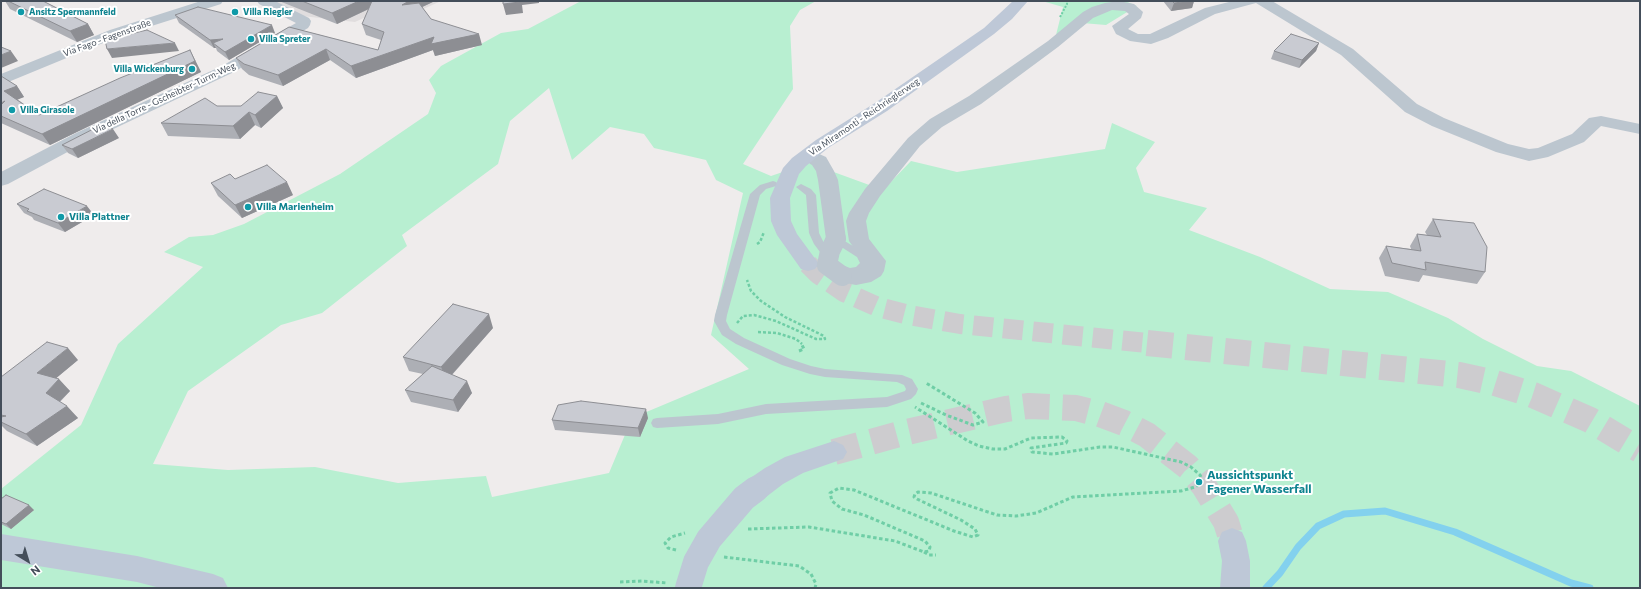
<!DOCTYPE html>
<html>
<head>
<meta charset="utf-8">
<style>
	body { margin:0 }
	#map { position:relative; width:1641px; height:589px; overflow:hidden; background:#efecec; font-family:Commissioner,sans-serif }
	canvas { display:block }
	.frame { position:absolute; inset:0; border:2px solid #444e5a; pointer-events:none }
	.north { position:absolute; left:8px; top:541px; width:40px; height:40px; -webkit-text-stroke:3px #fff; paint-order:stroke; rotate:142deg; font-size:11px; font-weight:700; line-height:16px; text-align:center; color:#444e5a }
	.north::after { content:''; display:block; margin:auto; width:14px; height:18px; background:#444e5a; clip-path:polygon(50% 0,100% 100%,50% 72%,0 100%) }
</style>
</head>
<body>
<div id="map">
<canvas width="1641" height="589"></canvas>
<div class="frame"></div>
<div class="north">N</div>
</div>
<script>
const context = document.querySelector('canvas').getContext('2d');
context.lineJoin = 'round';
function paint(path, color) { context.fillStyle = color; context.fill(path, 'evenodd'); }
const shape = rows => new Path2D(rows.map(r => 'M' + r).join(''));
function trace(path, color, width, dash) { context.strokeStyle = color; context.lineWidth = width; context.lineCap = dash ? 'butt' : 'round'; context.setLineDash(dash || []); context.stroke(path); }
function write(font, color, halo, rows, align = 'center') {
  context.font = font + ' Commissioner,sans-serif'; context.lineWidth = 4; context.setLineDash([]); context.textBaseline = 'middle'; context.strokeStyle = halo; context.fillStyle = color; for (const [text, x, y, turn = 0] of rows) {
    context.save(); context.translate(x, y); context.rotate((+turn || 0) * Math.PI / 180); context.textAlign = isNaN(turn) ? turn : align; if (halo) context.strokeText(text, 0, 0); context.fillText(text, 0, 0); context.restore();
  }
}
const education = shape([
	[273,1,441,1,419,11,396,3,355,22,302,16]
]);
const green = shape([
	[581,1,816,1,800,10,790,26,793,89,743,164,771,176,809,163,883,190,911,161,957,172,1105,149,1112,123,1155,142,1136,168,1144,192,1207,208,1189,230,1260,257,1330,289,1388,292,1448,318,1483,339,1537,366,1571,371,1640,406,1640,588,1,588,1,489,81,425,118,344,203,267,164,252,189,237,213,235,244,224,340,174,428,114,436,93,429,80,441,66,501,33,528,29],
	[549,88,572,160,610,127,644,134,654,148,706,160,716,180,743,193,711,335,749,369,632,418,609,473,492,497,486,476,398,483,315,467,228,470,153,464,188,391,281,325,322,313,407,246,402,235,498,164,510,121],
	[1042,1,1125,1,1137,6,1106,25,1082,23,1056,35,1063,7]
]);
const stream = shape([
	[1266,588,1280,573,1298,547,1318,526,1344,514,1385,511,1455,532,1571,583,1590,588]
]);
const secondaryTunnelFar1 = shape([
	[808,264,818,274,844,292,878,307,909,315,960,324,1157,344]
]);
const secondaryTunnel = shape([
	[1147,343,1459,375,1495,383,1533,395,1590,420,1640,450],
	[834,452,907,432,1006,409,1029,406,1076,408,1100,414,1124,423,1147,435,1188,467,1204,486,1226,522,1232,541]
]);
const pathFar2 = shape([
	[1060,17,1067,4,1067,1]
]);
const pathFar1 = shape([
	[757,244,760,242,764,232],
	[737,323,743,316,754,315,776,321,816,339,825,339,824,336,785,317,761,301,751,291,747,280],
	[758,332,777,333,796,339,802,344]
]);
const path = shape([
	[799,351,804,349,801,343],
	[921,403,946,415,973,425,983,422,975,413,926,383],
	[748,529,809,527,895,541,924,552,929,551,930,547,925,541,864,515,842,509,832,501,830,493,839,488,854,490,954,531,973,537,978,535,975,529,961,520,917,499,914,497,915,494,918,492,931,493,997,515,1016,516,1036,513,1073,497,1181,491,1195,487,1200,484,1202,479,1200,475,1191,467,1181,462,1113,447,1100,447,1053,454,1032,452,1031,448,1066,443,1067,441,1062,437,1031,438,1005,449,993,449,979,446,968,441,915,407],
	[676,550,668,548,665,543,671,537,685,533],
	[924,552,929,555,936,555],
	[724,557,799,566,811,574,816,584,815,588],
	[620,582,642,581,667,583]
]);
const service = shape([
	[773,181,776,182,778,184,776,186,766,189,760,195,727,315,726,321,730,329,744,338,790,359,811,366,825,369,902,375,912,379,918,389,916,394,911,399,887,407,766,414,718,424,657,428,653,427,651,423,653,419,657,418,718,414,766,404,887,397,905,391,906,389,904,385,897,382,825,377,810,374,782,365,736,344,722,335,714,321,715,315,750,194,760,185,773,181],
	[801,184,811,189,816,195,819,233,824,243,835,258,834,260,826,260,814,244,809,233,806,195,796,187,801,184],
	[836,236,865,253,870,263,864,271,850,276,838,271,837,269,838,267,842,265,850,268,856,267,860,263,857,257,832,241,831,239,832,237,836,236]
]);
const minor = shape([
	[257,1,275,1,309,18,311,21,310,25,308,28,234,72,88,141,8,184,1,186,1,172,76,133,222,66,296,23,259,4,257,1],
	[1119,1,1134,4,1143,12,1141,18,1128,29,1138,34,1150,34,1205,8,1233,1,1272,1,1353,49,1417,104,1444,118,1508,144,1529,149,1538,148,1572,134,1589,118,1601,116,1640,124,1640,134,1601,126,1584,142,1548,157,1529,161,1496,152,1432,126,1405,112,1341,55,1256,3,1215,14,1168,38,1151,44,1130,41,1116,34,1112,26,1129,14,1125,11,1112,10,1093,18,1058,47,981,104,942,127,920,146,880,196,869,213,866,221,869,239,886,261,884,271,881,276,871,282,856,285,834,281,831,276,834,271,842,269,856,271,863,267,864,262,849,241,846,221,849,213,865,189,908,138,930,119,969,96,1048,41,1083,12,1092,7,1105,3,1119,1],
	[808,149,826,157,834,171,838,180,846,239,843,244,836,246,829,244,826,239,818,180,816,171,812,165,802,159,799,155,802,151,808,149]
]);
const tertiary = shape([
	[201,1,223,1,221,4,120,36,1,85,1,74,110,30,201,1]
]);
const secondary = shape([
	[1013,1,1028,1,1012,19,994,34,887,111,828,148,806,166,799,174,790,198,791,221,797,234,819,264,815,269,808,271,801,269,777,235,771,221,770,198,783,168,792,158,816,140,875,103,984,28,1013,1],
	[834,441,843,445,847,452,843,459,803,473,783,484,766,497,756,500,746,497,742,489,746,481,765,468,785,457,834,441],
	[1232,528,1242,532,1246,541,1250,561,1250,588,1220,588,1222,561,1218,541,1222,532,1232,528],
	[1,534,137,556,213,574,223,578,228,588,160,588,137,582,1,560,1,534]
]);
const minorBridge = shape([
	[836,239,830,251,827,265,842,276]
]);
const secondaryBridge = shape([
	[688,588,696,562,709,539,744,498,756,489]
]);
const wall = shape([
	[5,1,43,1,88,24,94,35,77,42,10,9],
	[279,1,435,1,422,7,431,19,482,45,435,56,433,50,356,78,330,60,283,86,249,75,242,69,236,58,289,27,378,50,381,40,366,35,362,24,369,9,337,24],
	[1163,1,1194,1,1192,8,1171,11],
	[175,15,275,33,229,60,217,51,216,48,214,48,179,23],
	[1319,43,1316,51,1299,68,1271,59,1274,51],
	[195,60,201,72,50,145,1,123,1,76,17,86,24,97,17,99,39,115],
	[277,96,283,108,261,128,255,125,240,139,168,136,161,123,217,106,241,106],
	[119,138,78,158,68,153,62,145],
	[235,179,293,195,242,218,218,196,211,183],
	[17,204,94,215,65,232,34,220,32,217,24,213],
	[1433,219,1485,272,1477,284,1423,275,1419,282,1385,276,1379,258,1386,246,1411,249,1410,246,1417,234,1427,235,1425,232],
	[493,328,452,375,472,393,458,412,411,402,405,390,423,374,409,371,403,357],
	[78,360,56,378,70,391,60,402,78,418,37,446,7,431,1,425,1,377],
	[648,418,640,437,555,430,552,420],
	[1,499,34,510,11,529,1,524]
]);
const shadedWall = shape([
	[359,1,378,1,379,4,337,24,332,13],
	[409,1,435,1,405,15,402,5],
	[520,1,539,1,539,3,522,5,523,13,506,15,503,4],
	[1190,1,1194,1,1192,8,1171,11,1174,3],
	[88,24,94,35,77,42,70,31],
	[272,25,275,33,229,60,225,52],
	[479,34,482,45,435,56,433,50,356,78,351,66,434,37],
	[223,39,213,43,216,48,214,48,210,40],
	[175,43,179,51,112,58,107,49],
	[1319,43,1316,51,1299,68,1302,60],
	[326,49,330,60,283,86,278,75],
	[190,50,201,72,50,145,42,134],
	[11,51,18,61,1,68,1,55],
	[17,86,24,97,12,102,4,91],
	[277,96,283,108,261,128,255,115],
	[249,112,255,125,240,139,233,126],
	[113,129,119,138,78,158,72,149],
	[287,182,293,195,242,218,235,205],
	[87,206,94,215,65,232,58,223],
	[489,314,493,328,447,380,441,367],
	[68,348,78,360,48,385,37,373],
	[59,379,70,391,56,405,46,393],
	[467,381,472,393,458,412,453,400],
	[67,406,78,418,37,446,26,434],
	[646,409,648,418,640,437,638,428],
	[29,505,34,510,11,529,6,524]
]);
const building = shape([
	[8,1,43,1,88,24,70,31,8,1],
	[302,1,359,1,332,13,302,1],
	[372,1,409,1,402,5,419,3,431,19,479,34,431,44,434,37,351,66,326,49,278,75,244,64,236,58,289,27,378,50,384,32,362,24,372,1],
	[503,1,520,1,520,2,503,4,503,1],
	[1172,1,1190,1,1174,3,1172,1],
	[198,7,272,25,225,52,213,43,223,39,210,40,175,15,198,7],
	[147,30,175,43,107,49,105,40,147,30],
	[1291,34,1319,43,1302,60,1274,51,1291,34],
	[1,47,11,51,1,55,1,47],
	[190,50,195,61,42,134,1,116,1,105,5,101,1,103,1,76,17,86,4,91,39,115,120,78,190,50],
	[258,92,277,96,255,115,249,112,233,126,161,123,205,98,217,106,241,106,258,92],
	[103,124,113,129,72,149,62,145,103,124],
	[267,165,287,182,235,205,211,183,230,174,235,179,267,165],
	[44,189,87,206,58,223,27,211,29,209,17,204,44,189],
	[1433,219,1474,223,1487,247,1485,272,1425,262,1426,270,1392,263,1386,246,1421,251,1417,234,1441,237,1433,219],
	[453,304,489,314,441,367,403,357,453,304],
	[47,342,68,348,37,373,59,379,46,393,67,406,26,434,1,422,1,417,6,416,1,415,1,377,47,342],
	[432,366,467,381,453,400,405,390,432,366],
	[581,401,646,409,638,428,552,420,558,405,581,401],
	[6,495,29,505,6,524,1,522,1,499,6,495]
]);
const markers = [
	[21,12,4,"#0f9aa8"],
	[235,12,4,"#0f9aa8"],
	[251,39,4,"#0f9aa8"],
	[192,69,4,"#0f9aa8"],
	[12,110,4,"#0f9aa8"],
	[248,207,4,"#0f9aa8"],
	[61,217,4,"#0f9aa8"],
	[1199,482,4,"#0f9aa8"]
];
const farCulturenames = [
	["Ansitz Spermannfeld",29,12],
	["Villa Riegler",243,12],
	["Villa Spreter",259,39],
	["Villa Wickenburg",184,69,"right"],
	["Villa Girasole",20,110]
];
const farStreetnames = [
	["Via Fago - Fagenstraße",107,38,-20],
	["Via della Torre - Gscheibter-Turm-Weg",164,98,-25],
	["Via Miramonti - Reichrieglerweg",864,117,-34]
];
const cultureNames = [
	["Villa Marienheim",256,207],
	["Villa Plattner",69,217]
];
const nearCulturenames = [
	["Aussichtspunkt",1207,475],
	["Fagener Wasserfall",1207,489]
];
paint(education, '#e0ddde');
paint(green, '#b8efd1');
trace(stream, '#83d1ee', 7);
trace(secondaryTunnelFar1, '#cdcccf', 20, [20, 10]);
trace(secondaryTunnel, '#cdcccf', 26, [26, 13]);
trace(pathFar2, '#6fcea6', 2, [2, 1.5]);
trace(pathFar1, '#6fcea6', 2.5, [3, 2]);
trace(path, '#6fcea6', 3, [3.5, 2.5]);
paint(service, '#bcc6cf');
paint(minor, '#bcc6cf');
paint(tertiary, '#bcc6cf');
paint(secondary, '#bec8d7');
trace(minorBridge, '#bcc6cf', 20);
trace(secondaryBridge, '#bec8d7', 26);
paint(wall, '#adafb5');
paint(shadedWall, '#8d8e93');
paint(building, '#c9cbd2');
trace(building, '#8d8e93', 1);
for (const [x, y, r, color] of markers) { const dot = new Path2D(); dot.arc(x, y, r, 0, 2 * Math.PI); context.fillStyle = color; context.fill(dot); trace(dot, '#fff', 1.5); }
write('bold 9px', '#0d838f', '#fff', farCulturenames, 'left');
write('9px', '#444e5a', '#fff', farStreetnames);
write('bold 10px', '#0d838f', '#fff', cultureNames, 'left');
write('bold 12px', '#0d838f', '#fff', nearCulturenames, 'left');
</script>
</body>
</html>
